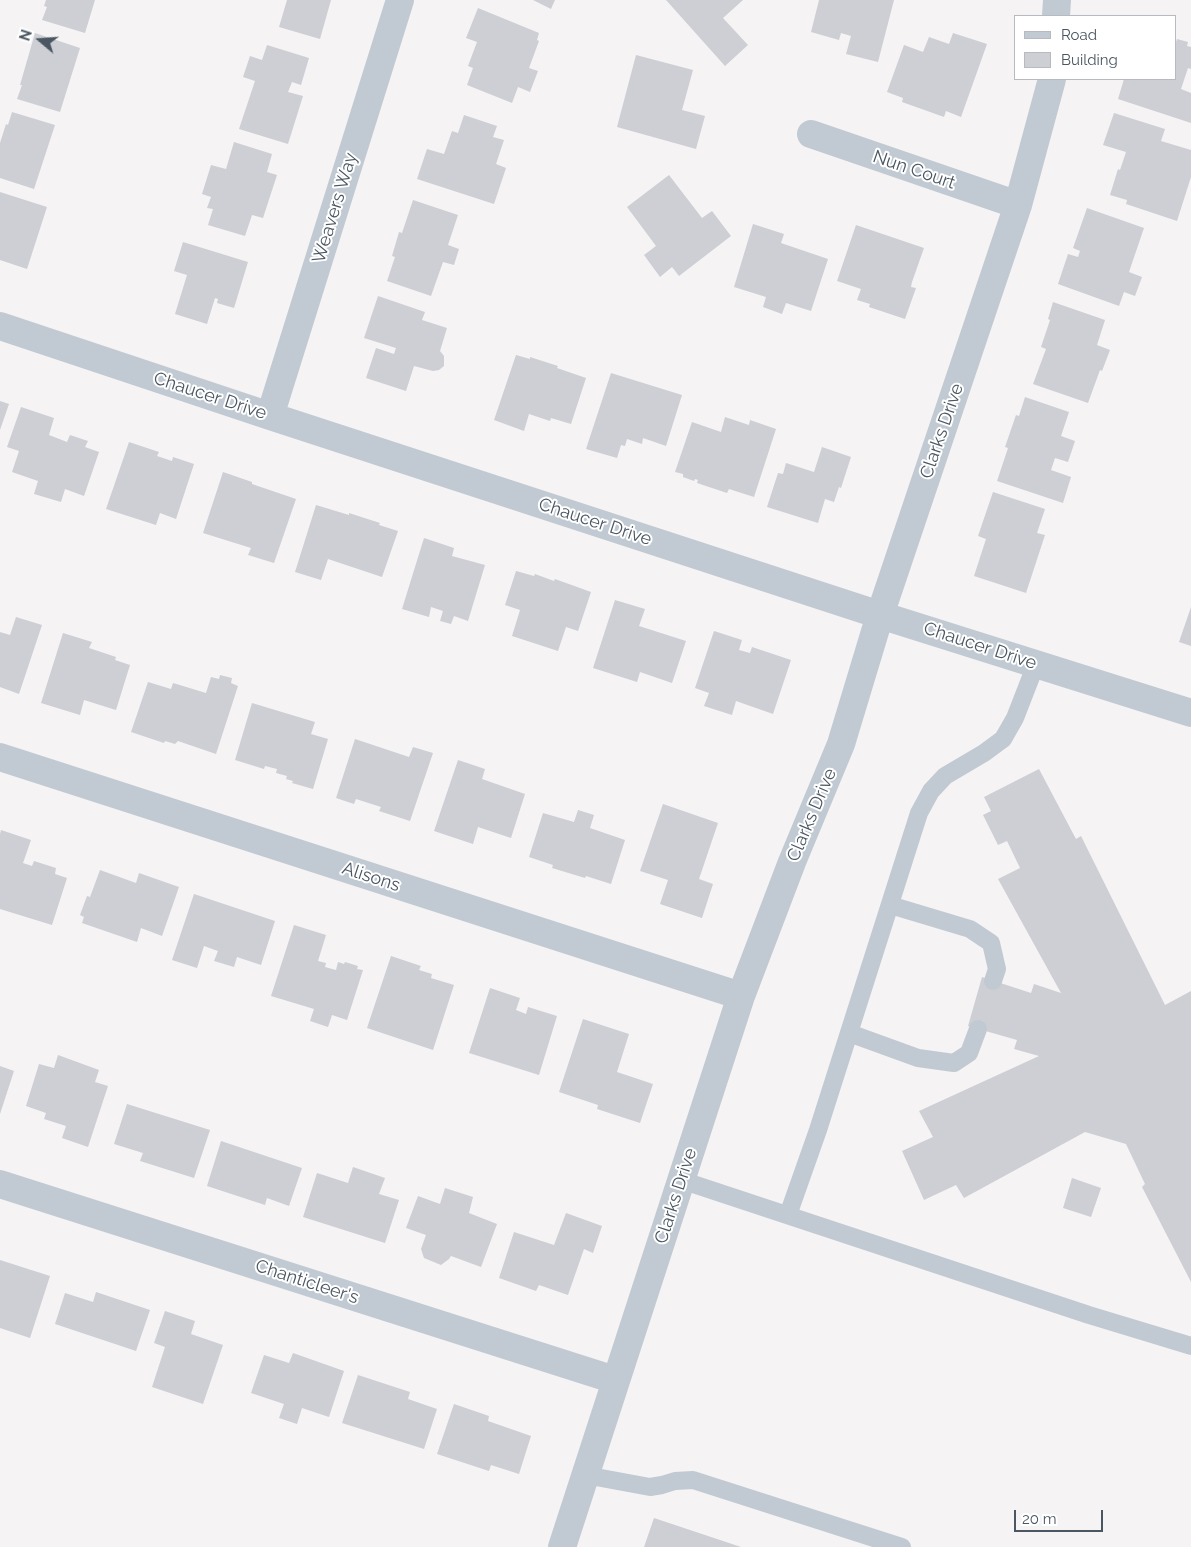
<!DOCTYPE html>
<html>
<head>
<meta charset="utf-8">
<style>
	body { margin:0 }
	#map { position:relative; width:1191px; height:1547px; overflow:hidden; background:#f5f3f3; font-family:Raleway,sans-serif }
	canvas { display:block }
	.legend { position:absolute; left:1014px; top:15px; width:162px; height:65px; box-sizing:border-box; background:#fff; border:1px solid #b7bbc0; margin:0; padding:6px 9px; list-style:none; font-size:15px; color:#4a5661 }
	.legend li { display:flex; align-items:center; gap:10px; height:25px }
	.legend b { width:25px; border:1px solid #b7bbc0 }
	.north { position:absolute; left:15px; top:15px; width:50px; height:50px; -webkit-text-stroke:4px #fff; paint-order:stroke; rotate:288deg; font-size:14px; font-weight:700; line-height:20px; text-align:center; color:#4a5661 }
	.north::after { content:''; display:block; margin:auto; width:18px; height:22px; background:#4a5661; clip-path:polygon(50% 0,100% 100%,50% 72%,0 100%) }
	.scale { position:absolute; left:1014px; top:1510px; width:89px; height:22px; box-sizing:border-box; border:2px solid #4a5661; border-top:0; padding-left:6px; font-size:15px; line-height:18px; white-space:nowrap; color:#4a5661; -webkit-text-stroke:4px #fff; paint-order:stroke }
</style>
</head>
<body>
<div id="map">
<canvas width="1191" height="1547"></canvas>
<ul class="legend">
<li><b style="height:6px;background:#c1cad2"></b>Road</li>
<li><b style="height:14px;background:#cdcfd5"></b>Building</li>
</ul>
<div class="north">N</div>
<div class="scale">20 m</div>
</div>
<script>
const context = document.querySelector('canvas').getContext('2d');
context.lineJoin = 'round';
function paint(path, color) { context.fillStyle = color; context.fill(path, 'evenodd'); }
const shape = rows => new Path2D(rows.map(r => 'M' + r).join(''));
function trace(path, color, width, dash) { context.strokeStyle = color; context.lineWidth = width; context.lineCap = dash ? 'butt' : 'round'; context.setLineDash(dash || []); context.stroke(path); }
function write(font, color, halo, rows, align = 'center') {
  context.font = font + ' Raleway,sans-serif'; context.lineWidth = 4; context.setLineDash([]); context.textBaseline = 'middle'; context.strokeStyle = halo; context.fillStyle = color; for (const [text, x, y, turn = 0] of rows) {
    context.save(); context.translate(x, y); context.rotate((+turn || 0) * Math.PI / 180); context.textAlign = isNaN(turn) ? turn : align; if (halo) context.strokeText(text, 0, 0); context.fillText(text, 0, 0); context.restore();
  }
}
const building = shape([
	[46,0,95,0,85,33,42,20,47,7,44,6],
	[287,0,331,0,320,39,279,27],
	[533,0,555,0,551,9],
	[666,0,743,0,723,18,748,45,725,66],
	[819,0,894,0,878,62,846,54,851,36,841,33,839,40,811,32],
	[478,8,539,33,537,40,539,41,529,68,538,71,530,92,518,87,512,103,467,85,473,68,468,66,477,42,466,38],
	[35,33,80,48,60,112,17,99,22,85,20,85],
	[953,33,987,44,961,117,946,111,944,117,902,102,903,98,887,92,904,45,923,52,929,37,949,44],
	[1177,39,1188,42,1187,46,1191,47,1191,69,1188,68,1181,89,1191,93,1191,123,1118,99,1124,79,1175,79,1175,41,1176,42],
	[267,45,309,58,301,85,292,82,288,92,303,96,288,144,239,129,255,81,243,77,250,56,262,60],
	[636,55,693,70,682,110,705,116,696,149,617,127],
	[12,112,55,125,34,189,0,178,0,143,6,124,8,125],
	[1114,113,1165,129,1161,141,1191,150,1191,177,1177,221,1126,204,1127,200,1110,195,1118,169,1120,170,1126,152,1103,145],
	[464,115,497,126,493,137,504,140,496,164,506,168,494,204,417,179,427,149,444,154,452,131,458,133],
	[234,142,272,154,267,172,277,175,263,218,252,215,245,236,208,225,213,209,207,208,211,197,202,194,211,165,226,169],
	[669,175,702,218,712,211,731,236,679,276,672,267,660,277,644,255,656,246,627,207],
	[0,192,47,207,27,269,0,260],
	[413,200,458,215,448,245,459,249,454,265,443,262,431,296,387,281,395,257,392,256,399,232,402,233],
	[1087,208,1144,228,1129,272,1142,277,1135,296,1124,292,1119,306,1058,284,1068,254,1078,257,1080,251,1073,248],
	[753,224,784,234,781,243,828,259,811,311,786,303,782,314,763,307,766,297,734,287],
	[856,225,924,248,912,282,911,287,916,288,905,319,869,307,870,304,857,300,861,289,837,281],
	[183,242,248,262,234,308,217,303,218,299,215,298,207,324,175,314,187,275,174,271],
	[378,296,425,312,422,320,447,328,440,351,444,356,444,366,439,370,433,371,414,366,406,391,366,378,376,348,394,354,396,348,364,338],
	[1053,302,1105,320,1097,345,1110,350,1102,371,1100,370,1088,403,1033,384,1046,349,1041,347,1050,320,1048,319],
	[516,355,530,359,530,357,558,366,557,368,586,378,571,424,551,418,550,421,529,414,524,431,494,420],
	[611,373,682,395,666,446,643,438,642,444,627,439,625,446,621,445,617,458,586,449],
	[1025,397,1069,412,1061,436,1075,441,1068,462,1055,458,1051,470,1071,477,1063,503,997,481,1008,448,1005,447,1016,415,1019,416],
	[0,401,9,404,0,430],
	[21,407,54,418,49,435,67,442,70,435,88,441,85,447,99,452,84,496,65,489,61,502,34,494,38,481,12,472,19,451,7,447],
	[725,417,749,425,750,420,776,429,754,497,729,489,727,493,697,483,698,480,695,479,694,481,683,477,683,474,675,472,692,422,721,432],
	[129,442,159,452,157,456,172,461,173,457,194,464,176,519,160,513,156,525,106,509],
	[822,447,851,457,841,488,839,487,834,502,825,499,818,523,767,507,778,473,783,474,786,463,814,472],
	[223,472,252,482,252,484,296,499,274,563,248,555,251,548,203,533],
	[993,492,1045,509,1037,533,1045,535,1026,593,974,576,986,539,978,536],
	[316,505,349,515,349,513,380,523,379,525,398,531,382,577,328,559,321,580,295,572],
	[424,538,454,548,452,556,485,565,468,621,454,616,451,624,440,621,443,611,431,607,429,617,402,609],
	[516,571,534,576,535,574,554,581,555,579,591,592,578,631,566,627,558,651,512,636,520,610,505,605],
	[615,600,645,609,639,626,686,641,672,683,640,672,637,682,593,668],
	[1191,607,1191,646,1179,642],
	[16,617,42,625,19,694,0,687,0,632,10,635],
	[714,631,742,640,739,650,750,653,752,647,791,660,773,714,736,701,732,715,704,706,709,693,695,688],
	[63,633,92,642,89,648,116,657,115,660,130,665,116,710,84,700,80,715,41,703],
	[220,675,232,678,231,683,238,686,216,754,178,741,175,744,165,741,164,743,131,732,148,682,171,689,173,683,206,693,211,677,219,679],
	[252,703,315,722,311,734,328,739,313,789,292,783,293,781,286,779,287,776,276,773,277,769,265,766,264,769,235,760],
	[355,739,409,757,413,747,433,753,410,821,379,811,381,807,356,799,354,804,336,798],
	[458,760,485,769,482,779,525,794,511,838,478,827,473,844,434,831],
	[1039,769,1076,839,1081,836,1165,1005,1191,991,1191,1282,1142,1187,1145,1184,1126,1144,1085,1132,964,1198,956,1185,924,1200,902,1151,933,1137,919,1111,1039,1056,1014,1049,1017,1040,968,1026,982,977,1031,993,1034,984,1061,993,998,879,1020,868,1007,841,998,845,983,815,991,811,984,797],
	[663,804,718,823,699,879,713,884,702,918,660,904,668,880,640,871],
	[578,810,594,815,590,828,625,840,611,884,586,876,585,878,552,868,553,865,529,857,543,813,574,822],
	[1,830,31,840,23,863,32,866,34,861,56,868,55,874,67,878,52,925,0,909,0,834],
	[100,870,136,883,139,873,179,887,162,936,141,928,137,942,82,923,84,917,80,915,87,896,90,897],
	[194,894,275,921,261,965,237,957,234,967,214,961,218,951,204,946,197,968,172,960],
	[294,925,326,935,318,961,326,963,325,967,336,970,338,962,344,964,345,962,358,966,357,969,363,970,347,1020,332,1015,328,1027,310,1021,314,1009,271,996],
	[391,956,421,966,419,970,432,974,431,978,454,985,433,1050,367,1028],
	[490,988,520,998,516,1010,526,1014,528,1007,557,1016,539,1075,469,1053],
	[583,1019,629,1034,617,1072,653,1084,640,1123,597,1109,598,1105,559,1092],
	[58,1055,99,1070,95,1082,108,1086,88,1147,62,1138,66,1126,44,1119,46,1113,26,1106,39,1064,54,1068],
	[0,1066,14,1071,0,1114],
	[127,1104,210,1130,194,1178,140,1161,143,1153,114,1144],
	[221,1141,302,1168,289,1206,267,1198,265,1205,207,1186],
	[353,1167,385,1178,379,1194,399,1200,385,1243,303,1217,317,1173,348,1183],
	[1072,1178,1101,1188,1091,1217,1063,1208],
	[445,1188,473,1197,469,1213,497,1224,481,1267,451,1256,449,1259,441,1265,424,1258,421,1249,426,1235,406,1228,418,1196,440,1204],
	[566,1213,602,1226,593,1253,584,1249,568,1295,539,1285,536,1291,499,1278,514,1232,554,1245],
	[0,1260,50,1276,30,1338,0,1328],
	[96,1292,150,1310,136,1351,55,1324,65,1293,93,1302],
	[165,1311,195,1321,191,1334,223,1345,203,1404,152,1387,165,1347,154,1343],
	[293,1353,344,1371,329,1417,302,1408,297,1424,279,1418,284,1404,251,1393,264,1355,289,1363],
	[358,1375,410,1392,408,1399,437,1409,424,1449,342,1423],
	[454,1404,489,1416,488,1421,531,1436,519,1474,491,1465,489,1471,437,1454],
	[654,1518,741,1547,644,1547]
]);
const service = shape([
	[890,905,970,929,991,943,997,969,993,981],
	[849,1033,918,1058,954,1063,969,1053,978,1029],
	[681,1180,1089,1315,1191,1346],
	[788,1215,818,1130,919,813,931,791,945,776,984,753,1003,739,1015,718,1036,664],
	[585,1475,650,1487,662,1485,675,1481,693,1480,902,1547]
]);
const minor = shape([
	[1056,16,1057,0],
	[811,134,1018,205],
	[0,326,270,416,880,615,1191,713],
	[270,416,400,0],
	[0,757,741,996],
	[0,1184,615,1380],
	[562,1547,741,996,792,862,841,744,880,615,1018,205,1052,79]
]);
const streetNames = [
	["Nun Court",914,170,19],
	["Weavers Way",335,208,-73],
	["Chaucer Drive",210,396,18],
	["Clarks Drive",942,431,-71],
	["Chaucer Drive",595,522,18],
	["Chaucer Drive",980,646,18],
	["Clarks Drive",812,815,-67],
	["Alisons",371,877,18],
	["Clarks Drive",676,1196,-72],
	["Chanticleer's",307,1282,18]
];
paint(building, '#cdcfd5');
trace(service, '#c1cad2', 18);
trace(minor, '#c1cad2', 28);
write('18px', '#4a5661', '#fff', streetNames);
</script>
</body>
</html>
